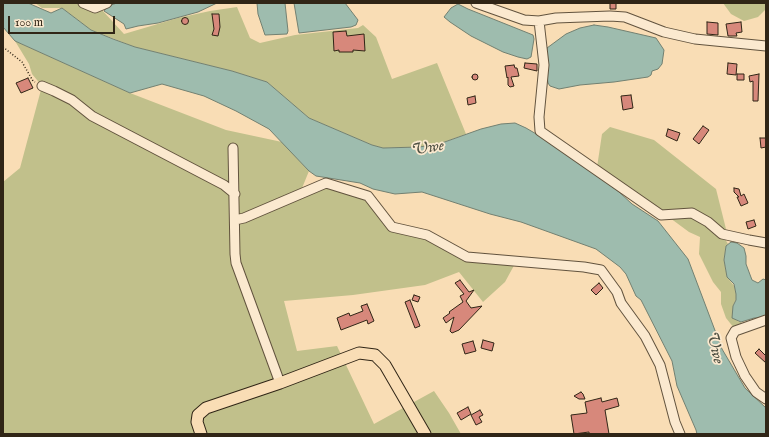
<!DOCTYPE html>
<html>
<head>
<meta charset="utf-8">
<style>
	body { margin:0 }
	#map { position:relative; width:769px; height:437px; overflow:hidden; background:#f9ddb5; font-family:"IM FELL English",serif }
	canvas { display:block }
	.frame { position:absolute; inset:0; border:4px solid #302516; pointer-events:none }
	.scale { position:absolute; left:8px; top:16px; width:107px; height:18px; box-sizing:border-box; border:2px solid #302516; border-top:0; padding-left:5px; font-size:12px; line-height:14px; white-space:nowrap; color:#302516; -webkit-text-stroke:3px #fbe9cf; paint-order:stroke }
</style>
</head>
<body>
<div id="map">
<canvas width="769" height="437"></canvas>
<div class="frame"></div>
<div class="scale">100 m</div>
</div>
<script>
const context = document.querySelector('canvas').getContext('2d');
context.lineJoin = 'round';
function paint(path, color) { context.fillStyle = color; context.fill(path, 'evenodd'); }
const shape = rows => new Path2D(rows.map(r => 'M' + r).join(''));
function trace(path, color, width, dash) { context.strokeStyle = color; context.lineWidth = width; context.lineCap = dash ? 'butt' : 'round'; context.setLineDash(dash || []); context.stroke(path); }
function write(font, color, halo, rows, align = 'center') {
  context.font = font + ' "IM FELL English",serif'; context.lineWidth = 3.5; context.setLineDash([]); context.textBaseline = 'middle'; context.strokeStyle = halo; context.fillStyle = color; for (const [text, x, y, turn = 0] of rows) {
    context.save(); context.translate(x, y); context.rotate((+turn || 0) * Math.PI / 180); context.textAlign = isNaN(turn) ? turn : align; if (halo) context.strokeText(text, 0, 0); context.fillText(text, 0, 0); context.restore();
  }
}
const green = shape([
	[35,3,105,3,102,10,124,34,178,18,210,11,237,7,250,38,260,43,295,35,358,28,363,25,376,37,392,79,437,63,466,134,439,144,419,147,383,148,372,145,309,118,267,82,232,71,135,47,91,30,62,8,42,8],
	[723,3,766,3,766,9,758,17,744,21,731,14],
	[15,41,130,93,226,130,282,142,309,171,300,193,326,183,368,196,392,227,427,235,467,257,517,260,505,282,483,302,459,272,425,285,353,295,284,301,297,351,337,346,374,424,434,391,449,413,461,434,3,434,3,182,20,168,42,86,32,74,29,64],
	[610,127,654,140,716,189,726,229,714,234,725,239,728,244,726,246,724,260,727,277,735,287,737,297,733,306,737,321,741,322,740,329,734,328,726,318,721,304,721,292,713,282,699,254,700,237,689,232,670,218,631,191,627,197,596,174,602,134]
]);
const water = shape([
	[3,3,28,3,51,13,62,8,91,30,113,39,135,47,232,71,267,82,309,118,372,145,383,148,419,147,439,144,481,129,501,124,515,123,526,128,555,145,618,191,632,204,658,221,688,259,722,349,745,388,766,408,766,434,697,434,696,430,677,386,672,361,641,300,636,296,626,274,620,267,596,249,521,222,490,214,422,192,395,194,373,189,360,183,316,176,309,171,269,129,236,111,204,96,162,84,130,93,15,41,3,27,3,3],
	[117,3,217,3,198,12,158,23,138,26,126,29,124,24,104,11,108,6,117,3],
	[257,3,285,3,288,31,287,34,265,35,258,14,257,3],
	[294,3,345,3,358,20,356,25,351,27,299,33,294,3],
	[458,4,468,9,533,35,534,39,531,57,527,59,518,57,503,52,471,36,450,22,444,17,451,8,458,4],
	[594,25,608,27,656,38,664,50,662,64,658,69,652,71,651,75,648,77,614,82,580,85,559,89,550,86,548,83,545,60,547,48,566,34,580,28,594,25],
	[731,242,737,243,744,248,746,256,746,264,752,280,758,283,763,279,766,280,766,316,761,318,754,318,741,322,732,318,733,306,736,300,736,294,734,284,727,277,724,260,726,246,731,242]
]);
const building = shape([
	[610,3,616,3,616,9,610,9,610,3],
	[212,14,219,14,220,27,218,36,212,35,214,29,212,14],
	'181.5 21a3.5 3.5 0 1 1 7 0a3.5 3.5 0 1 1-7 0Z',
	[707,22,718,23,718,35,707,34,707,22],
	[741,22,742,32,736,33,737,36,728,36,726,24,741,22],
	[346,31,347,36,364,34,365,51,353,50,353,52,339,52,339,50,334,51,333,32,346,31],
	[525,63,537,64,537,71,524,68,525,63],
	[728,63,737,64,736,75,727,74,728,63],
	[514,65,515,68,517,68,519,76,511,77,514,86,510,87,508,85,508,77,507,78,505,66,514,65],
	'472 77a3 3 0 1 1 6 0a3 3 0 1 1-6 0Z',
	[737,74,744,74,744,80,737,80,737,74],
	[759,74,758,101,753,101,753,81,750,82,749,76,759,74],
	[28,78,33,88,21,93,16,83,28,78],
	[631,95,633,108,623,110,621,96,631,95],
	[475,96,476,103,468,105,467,98,475,96],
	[703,126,709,130,699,144,693,139,703,126],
	[668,129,680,133,677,141,666,136,668,129],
	[760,138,766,138,766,147,761,148,760,138],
	[734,188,739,189,741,196,744,194,748,203,741,206,737,197,739,197,734,192,734,188],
	[754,220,756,226,748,229,746,222,754,220],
	[460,280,469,292,474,290,466,301,471,308,482,306,459,330,452,333,450,331,454,317,446,323,443,318,450,313,449,312,463,302,460,296,464,294,455,283,460,280],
	[599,283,603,288,596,295,591,290,599,283],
	[414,295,420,297,418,302,412,300,414,295],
	[410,300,420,326,415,328,405,302,410,300],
	[367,304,374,321,368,324,367,320,341,330,337,318,349,313,350,316,363,311,361,306,367,304],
	[483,340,494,343,492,351,481,348,483,340],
	[473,341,476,351,465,354,462,344,473,341],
	[759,349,766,356,766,363,755,353,759,349],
	[581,392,583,394,585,399,579,399,574,396,581,392],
	[601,398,602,402,617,398,619,406,605,410,609,434,589,434,589,432,574,434,571,415,587,413,585,402,601,398],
	[468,407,471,414,461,420,457,413,468,407],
	[480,410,483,415,479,417,482,422,476,425,471,415,480,410]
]);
const path = shape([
	[3,47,22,62,33,81,35,82]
]);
const minor = shape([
	[83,3,95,8,107,3],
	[476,3,524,20,539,21,556,18,610,16,625,17,664,32,695,39,766,46],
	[539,21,544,65,539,117,540,131,661,215,692,213,708,222,722,234,749,240,766,243],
	[42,86,54,91,72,100,92,116,224,185,235,194],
	[233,148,235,254,236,263,280,383],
	[235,220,244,218,326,183,368,196,392,227,427,235,467,257,584,267,601,270,617,292,621,303,645,336,660,365,675,422,680,434],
	[766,320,735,331,731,338,736,357,745,376,756,392,766,399]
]);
const major = shape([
	[201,434,197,422,198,415,206,408,280,383,359,353,375,355,385,365,425,434]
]);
const waterNames = [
	["Uwe",428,149,-9],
	["Uwe",714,348,77]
];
paint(green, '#c1c08b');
paint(water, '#9ebcae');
trace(water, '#728071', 1);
paint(building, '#d7887b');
trace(building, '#302516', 1);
trace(minor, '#62533e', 11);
trace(major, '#302516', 13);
trace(path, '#302516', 1.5, [1, 2]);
trace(minor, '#fbe9cf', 9);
trace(major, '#f9ddb5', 11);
write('italic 16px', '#515244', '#fbe9cf', waterNames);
</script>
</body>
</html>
